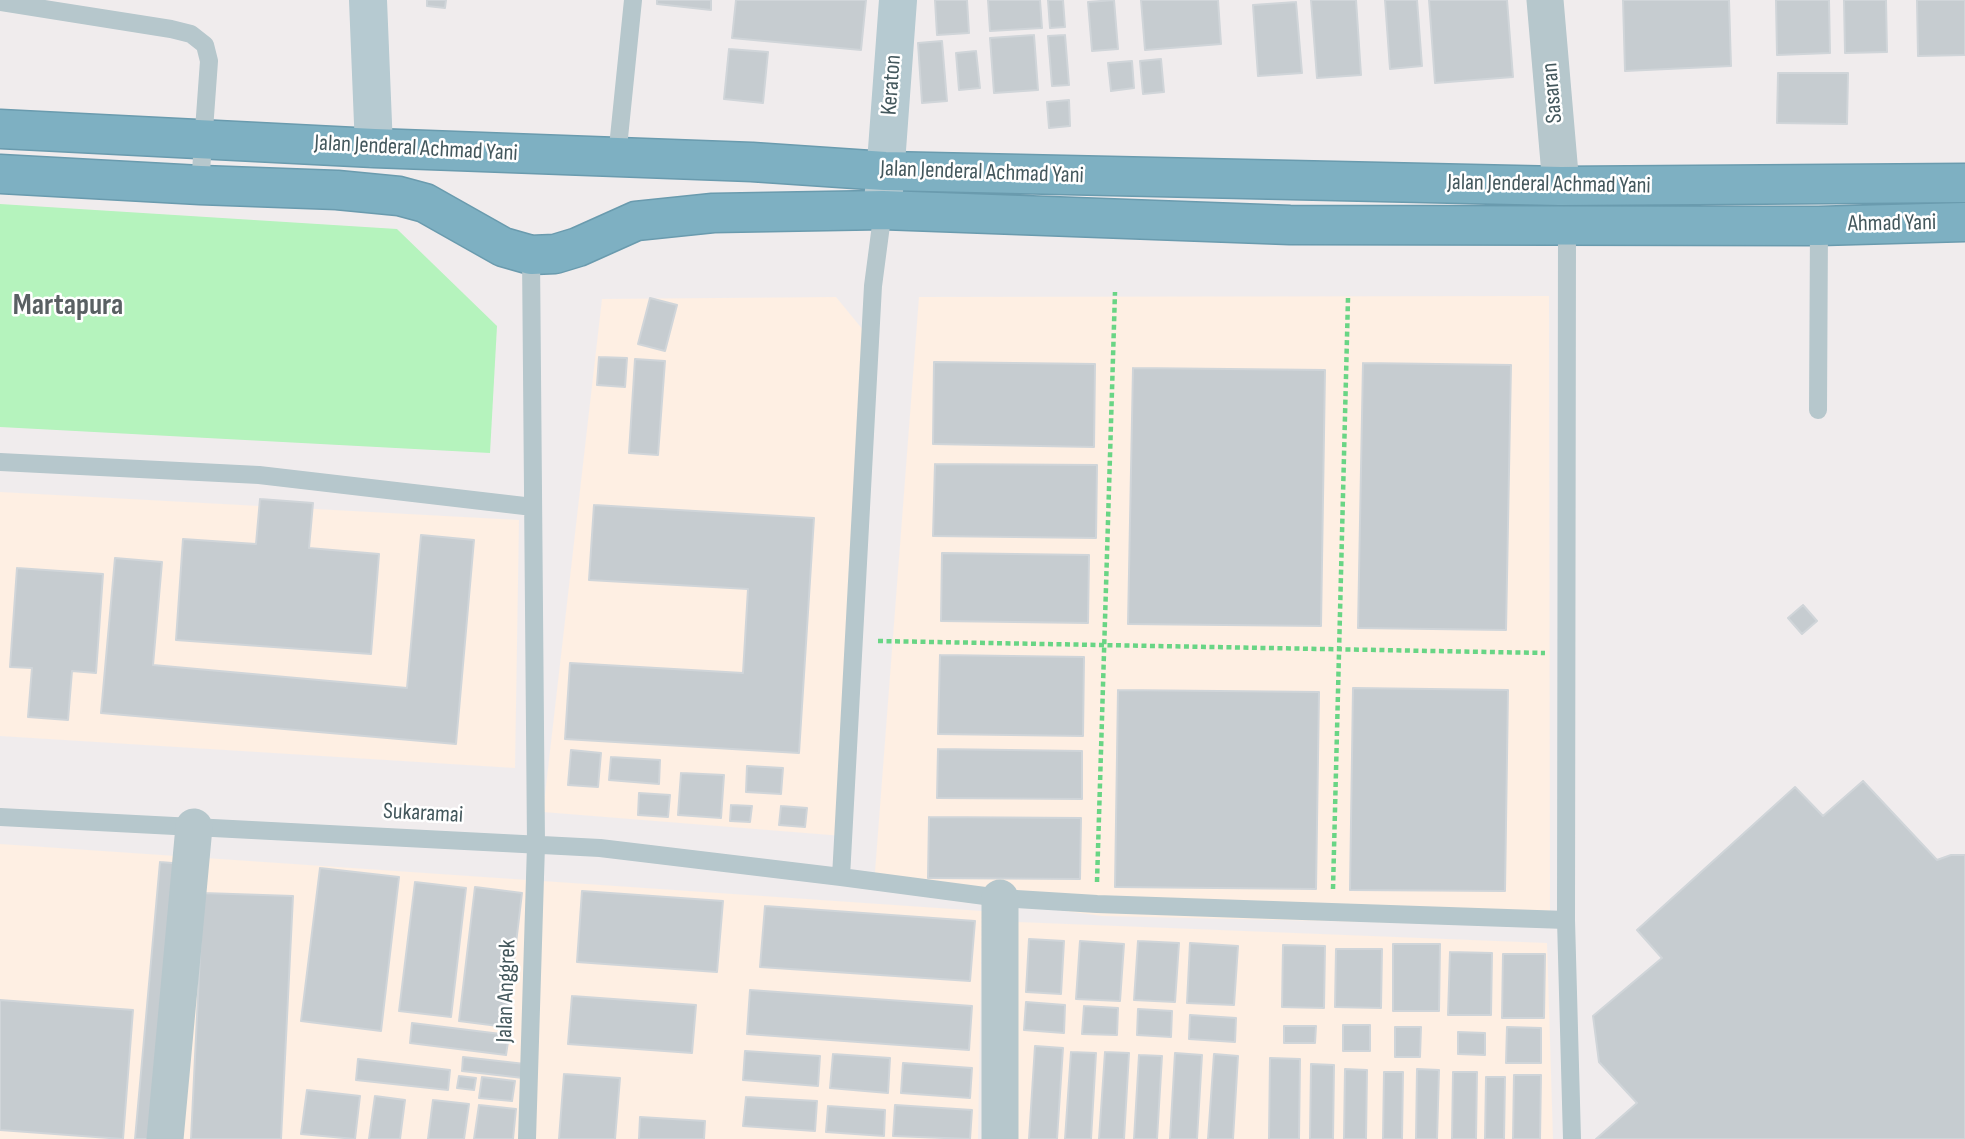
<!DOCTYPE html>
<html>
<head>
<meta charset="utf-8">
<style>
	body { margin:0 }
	canvas { display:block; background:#f0eced }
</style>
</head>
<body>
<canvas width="1965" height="1139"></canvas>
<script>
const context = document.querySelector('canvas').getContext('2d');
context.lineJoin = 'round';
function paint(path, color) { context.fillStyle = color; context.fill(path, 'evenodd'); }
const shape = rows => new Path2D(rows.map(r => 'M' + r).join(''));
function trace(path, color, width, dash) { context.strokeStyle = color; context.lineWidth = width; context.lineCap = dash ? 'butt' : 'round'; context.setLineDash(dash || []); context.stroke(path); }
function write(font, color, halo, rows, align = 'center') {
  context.font = font + ' "Sofia Sans Condensed",sans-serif'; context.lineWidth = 5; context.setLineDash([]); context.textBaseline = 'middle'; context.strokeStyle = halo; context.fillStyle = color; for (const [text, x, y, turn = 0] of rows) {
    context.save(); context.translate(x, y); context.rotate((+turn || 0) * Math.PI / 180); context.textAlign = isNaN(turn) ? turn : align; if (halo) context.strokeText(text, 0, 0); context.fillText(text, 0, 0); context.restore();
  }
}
const commercial = shape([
	[1549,296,1550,926,1102,916,874,885,919,297],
	[836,297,868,336,843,836,543,812,602,299],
	[0,492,519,520,515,768,0,736],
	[0,844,982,911,978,1139,0,1139],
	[1017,922,1547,943,1553,1139,1001,1139]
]);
const green = shape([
	[0,204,397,229,497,326,490,453,0,427]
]);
const building = shape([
	[427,0,446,0,445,8,427,6,427,0],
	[657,0,711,0,711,10,657,4,657,0],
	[736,0,866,0,861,50,732,38,736,0],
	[935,0,967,0,969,33,937,35,935,0],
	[988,0,1040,0,1042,28,990,31,988,0],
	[1048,0,1063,0,1065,27,1050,28,1048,0],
	[1114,0,1118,49,1092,51,1088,2,1114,0],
	[1141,0,1218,0,1221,44,1145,50,1141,0],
	[1311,0,1356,0,1361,75,1317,78,1311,0],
	[1385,0,1417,0,1422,66,1390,69,1385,0],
	[1429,0,1507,0,1513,77,1435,83,1429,0],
	[1623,0,1729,0,1731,66,1625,71,1623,0],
	[1776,0,1829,0,1830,53,1777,55,1776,0],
	[1844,0,1886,0,1887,52,1845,53,1844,0],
	[1917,0,1965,0,1965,55,1918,56,1917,0],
	[1296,2,1302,73,1258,76,1253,5,1296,2],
	[1034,35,1038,90,994,93,990,38,1034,35],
	[1065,35,1069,85,1052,86,1048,36,1065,35],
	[942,41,947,101,922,103,918,43,942,41],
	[729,49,768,52,763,103,724,99,729,49],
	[976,51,980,88,959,90,956,53,976,51],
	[1161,59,1164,92,1143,94,1140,61,1161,59],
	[1132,61,1134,88,1111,91,1108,63,1132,61],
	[1778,73,1848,73,1847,124,1777,123,1778,73],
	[1069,100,1070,126,1049,128,1047,102,1069,100],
	[650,298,677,305,665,351,638,344,650,298],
	[599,357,627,358,625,387,597,385,599,357],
	[635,359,665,361,658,455,629,453,635,359],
	[934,362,1095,364,1094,447,933,444,934,362],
	[1363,363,1511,365,1506,630,1358,628,1363,363],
	[1133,368,1325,370,1321,626,1128,624,1133,368],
	[935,464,1097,465,1096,538,933,536,935,464],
	[260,499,313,503,309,548,379,554,371,654,176,640,183,539,256,544,260,499],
	[594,505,814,518,799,753,565,739,570,663,743,673,748,589,589,580,594,505],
	[421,535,474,540,456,744,101,713,115,558,162,562,153,665,407,688,421,535],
	[942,553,1089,555,1088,623,941,621,942,553],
	[17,568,103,574,96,673,72,671,68,720,28,717,32,668,10,667,17,568],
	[1803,605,1817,621,1802,634,1788,618,1803,605],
	[940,655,1084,657,1083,736,938,734,940,655],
	[1353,688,1508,690,1505,891,1350,890,1353,688],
	[1118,690,1319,692,1316,889,1115,887,1118,690],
	[938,749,1082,751,1082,799,937,798,938,749],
	[571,750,601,753,598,787,568,785,571,750],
	[611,757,660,760,659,784,609,780,611,757],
	[747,766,783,768,781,794,746,792,747,766],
	[681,773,724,775,721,818,678,815,681,773],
	[1863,781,1937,860,1951,855,1965,855,1965,1139,1596,1139,1637,1103,1599,1062,1593,1016,1662,958,1637,930,1795,787,1823,816,1863,781],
	[639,793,670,795,668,817,638,815,639,793],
	[731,805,752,806,750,822,730,821,731,805],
	[781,806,807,808,805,827,779,825,781,806],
	[929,817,1081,818,1080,879,928,878,929,817],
	[160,862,184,864,160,1139,135,1139,160,862],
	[320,868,399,877,381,1031,301,1021,320,868],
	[415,882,466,888,451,1017,399,1011,415,882],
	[475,887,522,893,506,1027,459,1021,475,887],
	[582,891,723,901,717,972,577,962,582,891],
	[203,893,293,896,281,1139,191,1139,203,893],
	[765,906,975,921,970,981,760,967,765,906],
	[1029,939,1064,941,1061,994,1026,992,1029,939],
	[1080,941,1124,944,1120,1001,1076,999,1080,941],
	[1138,941,1179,943,1175,1002,1134,1000,1138,941],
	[1190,943,1238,946,1234,1005,1187,1003,1190,943],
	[1393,944,1440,944,1439,1011,1393,1011,1393,944],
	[1283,945,1325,946,1324,1008,1282,1007,1283,945],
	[1336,949,1382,949,1381,1008,1335,1007,1336,949],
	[1450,952,1492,953,1491,1015,1448,1015,1450,952],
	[1503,954,1545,954,1544,1018,1502,1018,1503,954],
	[750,990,972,1006,969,1050,747,1034,750,990],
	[572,996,696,1005,692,1053,568,1044,572,996],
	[0,1000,133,1010,123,1139,0,1130,0,1000],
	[1026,1002,1065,1005,1064,1033,1024,1030,1026,1002],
	[1084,1006,1118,1008,1117,1035,1082,1034,1084,1006],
	[1138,1009,1172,1011,1171,1037,1137,1035,1138,1009],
	[1190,1015,1236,1018,1235,1042,1189,1039,1190,1015],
	[412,1023,509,1035,506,1055,410,1043,412,1023],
	[1343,1025,1370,1025,1370,1051,1343,1051,1343,1025],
	[1284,1026,1316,1026,1315,1043,1284,1043,1284,1026],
	[1395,1027,1421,1027,1420,1057,1395,1057,1395,1027],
	[1507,1027,1541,1028,1541,1063,1506,1063,1507,1027],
	[1458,1032,1485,1033,1485,1055,1458,1054,1458,1032],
	[1035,1046,1063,1048,1057,1139,1029,1139,1035,1046],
	[745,1051,820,1056,818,1086,743,1080,745,1051],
	[1071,1052,1096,1053,1091,1139,1065,1139,1071,1052],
	[1105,1052,1129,1053,1124,1139,1099,1139,1105,1052],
	[1175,1053,1202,1055,1197,1139,1170,1139,1175,1053],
	[833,1054,890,1058,888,1093,830,1088,833,1054],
	[1214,1054,1238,1056,1233,1139,1208,1139,1214,1054],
	[1139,1055,1162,1056,1157,1139,1134,1139,1139,1055],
	[463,1057,525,1064,523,1078,462,1071,463,1057],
	[1270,1058,1300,1059,1299,1139,1269,1139,1270,1058],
	[358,1059,450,1070,448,1090,356,1080,358,1059],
	[903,1063,972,1068,970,1098,901,1093,903,1063],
	[1311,1064,1334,1065,1333,1139,1310,1139,1311,1064],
	[1345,1069,1367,1070,1366,1139,1344,1139,1345,1069],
	[1417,1069,1439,1070,1437,1139,1416,1139,1417,1069],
	[1384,1072,1403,1072,1402,1139,1383,1139,1384,1072],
	[1453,1072,1477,1072,1476,1139,1452,1139,1453,1072],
	[564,1074,620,1078,615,1139,559,1139,564,1074],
	[1514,1075,1541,1075,1540,1139,1513,1139,1514,1075],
	[459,1076,476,1078,474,1090,457,1088,459,1076],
	[482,1077,515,1081,512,1101,479,1098,482,1077],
	[1486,1077,1505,1077,1504,1139,1485,1139,1486,1077],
	[307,1090,360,1096,355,1139,301,1134,307,1090],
	[375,1096,405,1100,400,1139,369,1139,375,1096],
	[746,1097,817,1101,815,1131,743,1126,746,1097],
	[433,1100,469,1104,464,1139,428,1139,433,1100],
	[479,1105,516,1109,513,1139,474,1139,479,1105],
	[895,1105,972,1110,970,1139,893,1136,895,1105],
	[828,1106,885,1110,884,1136,826,1132,828,1106],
	[640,1117,705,1121,704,1139,639,1139,640,1117]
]);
const path = shape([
	[878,641,1545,653],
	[1097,882,1115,292],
	[1333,889,1348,298]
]);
const lane = shape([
	[0,2,171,29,191,34,205,45,209,61,200,185],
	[617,157,633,0],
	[883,210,873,286,841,877,1000,898,1097,904,1566,920],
	[1567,225,1566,920,1572,1139],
	[1818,410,1819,224],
	[0,462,259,475,533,507],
	[0,817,600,848,841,877],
	[527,1139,536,845,531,255]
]);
const street = shape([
	[1545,0,1561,186],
	[1000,898,1000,1139],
	[165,1139,194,827]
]);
const secondary = shape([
	[368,0,374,148],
	[883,204,898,0]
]);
const highway = shape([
	[0,129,374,148,752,162,885,171,1561,186,1965,183],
	[0,174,200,185,337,190,399,196,425,203,503,247,531,255,555,254,578,247,636,221,713,213,883,210,1290,225,1819,226,1965,222]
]);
const streetNames = [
	["Keraton",892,85,-86],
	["Sasaran",1553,93,-95],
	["Jalan Jenderal Achmad Yani",416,149,3],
	["Jalan Jenderal Achmad Yani",982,173,2],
	["Jalan Jenderal Achmad Yani",1549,185,1],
	["Ahmad Yani",1892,224,-1],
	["Sukaramai",423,814,3],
	["Jalan Anggrek",507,991,-88]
];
const districtNames = [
	["Martapura",68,306]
];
paint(commercial, '#feefe3');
paint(green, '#b5f3bd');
paint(building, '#c6ccd0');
trace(building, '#d0d5d9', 2);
trace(highway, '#6a9bae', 41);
trace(path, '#69d585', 4.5, [5, 3.5]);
trace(lane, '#b6c7cc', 18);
trace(street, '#b6c7cc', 37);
trace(secondary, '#b6cad1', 38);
trace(highway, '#7eb0c2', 38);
write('23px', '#43575c', '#fff', streetNames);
write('bold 30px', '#596063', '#fff', districtNames);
</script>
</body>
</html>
